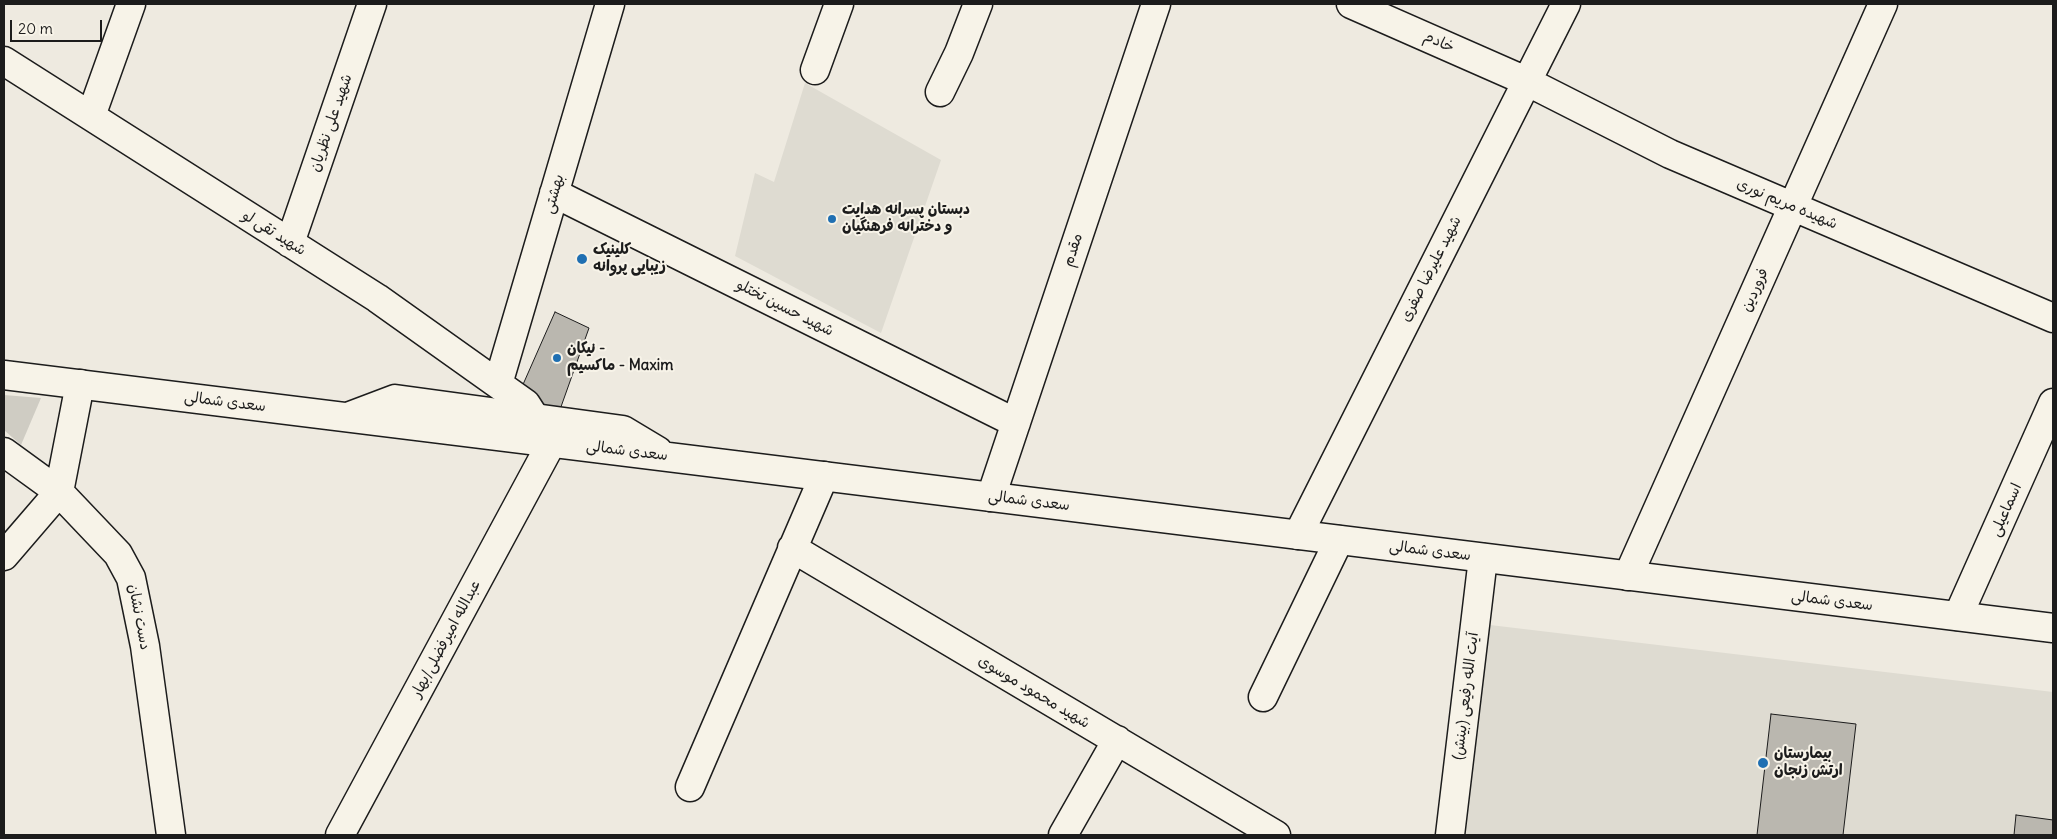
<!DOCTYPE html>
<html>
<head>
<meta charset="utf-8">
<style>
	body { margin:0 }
	#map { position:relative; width:2057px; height:839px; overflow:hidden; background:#eeeae0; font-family:Delius,sans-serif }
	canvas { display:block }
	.frame { position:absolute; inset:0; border:5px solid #1c1c1c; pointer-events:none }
	.scale { position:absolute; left:10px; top:20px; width:92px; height:22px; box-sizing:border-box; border:2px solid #1c1c1c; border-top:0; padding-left:6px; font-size:15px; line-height:18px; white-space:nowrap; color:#1c1c1c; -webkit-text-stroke:4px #f7f3e8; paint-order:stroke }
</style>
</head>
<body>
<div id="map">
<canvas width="2057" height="839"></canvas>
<div class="frame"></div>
<div class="scale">20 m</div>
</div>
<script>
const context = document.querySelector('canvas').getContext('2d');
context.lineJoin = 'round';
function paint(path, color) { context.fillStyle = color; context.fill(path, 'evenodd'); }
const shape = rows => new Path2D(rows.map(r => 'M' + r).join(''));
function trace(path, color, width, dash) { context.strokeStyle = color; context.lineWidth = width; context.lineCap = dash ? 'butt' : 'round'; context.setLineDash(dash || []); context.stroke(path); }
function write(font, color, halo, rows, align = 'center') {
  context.font = font + ' Delius,"Playpen Sans Arabic",sans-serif'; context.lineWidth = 4; context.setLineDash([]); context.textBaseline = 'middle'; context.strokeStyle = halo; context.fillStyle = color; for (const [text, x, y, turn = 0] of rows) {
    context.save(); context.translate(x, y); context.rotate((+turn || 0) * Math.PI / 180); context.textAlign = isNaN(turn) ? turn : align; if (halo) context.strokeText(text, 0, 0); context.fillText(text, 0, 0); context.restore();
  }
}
const built = shape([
	[805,83,941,160,881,333,735,256,755,173,774,182],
	[1490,625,2053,692,2053,835,1465,835]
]);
const green = shape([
	[4,395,41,398,21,445,4,430]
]);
const building = shape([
	[555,312,589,328,557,418,521,389,555,312],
	[1771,714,1856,724,1843,835,1757,835,1771,714],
	[2016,815,2053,820,2053,835,2014,835,2016,815]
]);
const minor = shape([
	[1351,4,1526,81,1670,154,2053,318],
	[4,61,377,298,526,404,535,418],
	[815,70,839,4],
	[940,92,959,53,978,4],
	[91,116,131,4],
	[554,193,1016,423],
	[290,243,372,4],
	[498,384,610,4],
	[4,452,59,492,118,554,131,578,145,646,171,835],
	[991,497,1156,4],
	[1298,535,1566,4],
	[792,548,1276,835],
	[4,556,59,492,80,384],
	[1628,576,1883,4],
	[1958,616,2053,403],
	[1263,697,1339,540],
	[690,787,824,476],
	[340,835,552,442],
	[1063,835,1117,740],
	[1450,835,1483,558]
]);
const major = shape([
	[4,375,2053,628],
	[350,416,395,399,623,430,658,451]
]);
const markers = [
	[832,219,5,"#1f6fb2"],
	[582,259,6,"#1f6fb2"],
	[557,358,5,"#1f6fb2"],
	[1763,763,6,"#1f6fb2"]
];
const streetNames = [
	["خادم",1439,42,24],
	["شهید علی نظریان",331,123,-71],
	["بهشتی",554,194,-74],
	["شهیده مریم نوری",1787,204,23],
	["شهید تقی لو",274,233,32],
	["مقدم",1073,250,-72],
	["شهید علیرضا صفری",1431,269,-63],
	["فروردین",1755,290,-66],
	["شهید حسین تختلو",785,308,27],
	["سعدی شمالی",225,402,7],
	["سعدی شمالی",627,451,7],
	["سعدی شمالی",1029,501,7],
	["اسماعیلی",2006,510,-66],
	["سعدی شمالی",1430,551,7],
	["سعدی شمالی",1832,601,7],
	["دست نشان",139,617,79],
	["عبدالله امیرفضلی/بهار",446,639,-62],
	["شهید محمود موسوی",1034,692,31],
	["آیت الله رفیعی (بینش)",1466,696,-83]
];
const poiNames = [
	["دبستان پسرانه هدایت",842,210],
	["و دخترانه فرهنگیان",842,227],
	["کلینیک",593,250],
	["زیبایی پروانه",593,267],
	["نیکان -",567,349],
	["ماکسیم - Maxim",567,366],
	["بیمارستان",1774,754],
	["ارتش زنجان",1774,771]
];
paint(built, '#dedbd1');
paint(green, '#cfccc3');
paint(building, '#bab7af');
trace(building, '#1c1c1c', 1);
trace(minor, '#1c1c1c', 31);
trace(major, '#1c1c1c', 31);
trace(minor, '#f7f3e8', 28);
trace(major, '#f7f3e8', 28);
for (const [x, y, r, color] of markers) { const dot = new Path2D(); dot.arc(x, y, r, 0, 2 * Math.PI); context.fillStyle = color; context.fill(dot); trace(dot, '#f7f3e8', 2); }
write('15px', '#1c1c1c', '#f7f3e8', streetNames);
write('bold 15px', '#1c1c1c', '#f7f3e8', poiNames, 'left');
</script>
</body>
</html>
